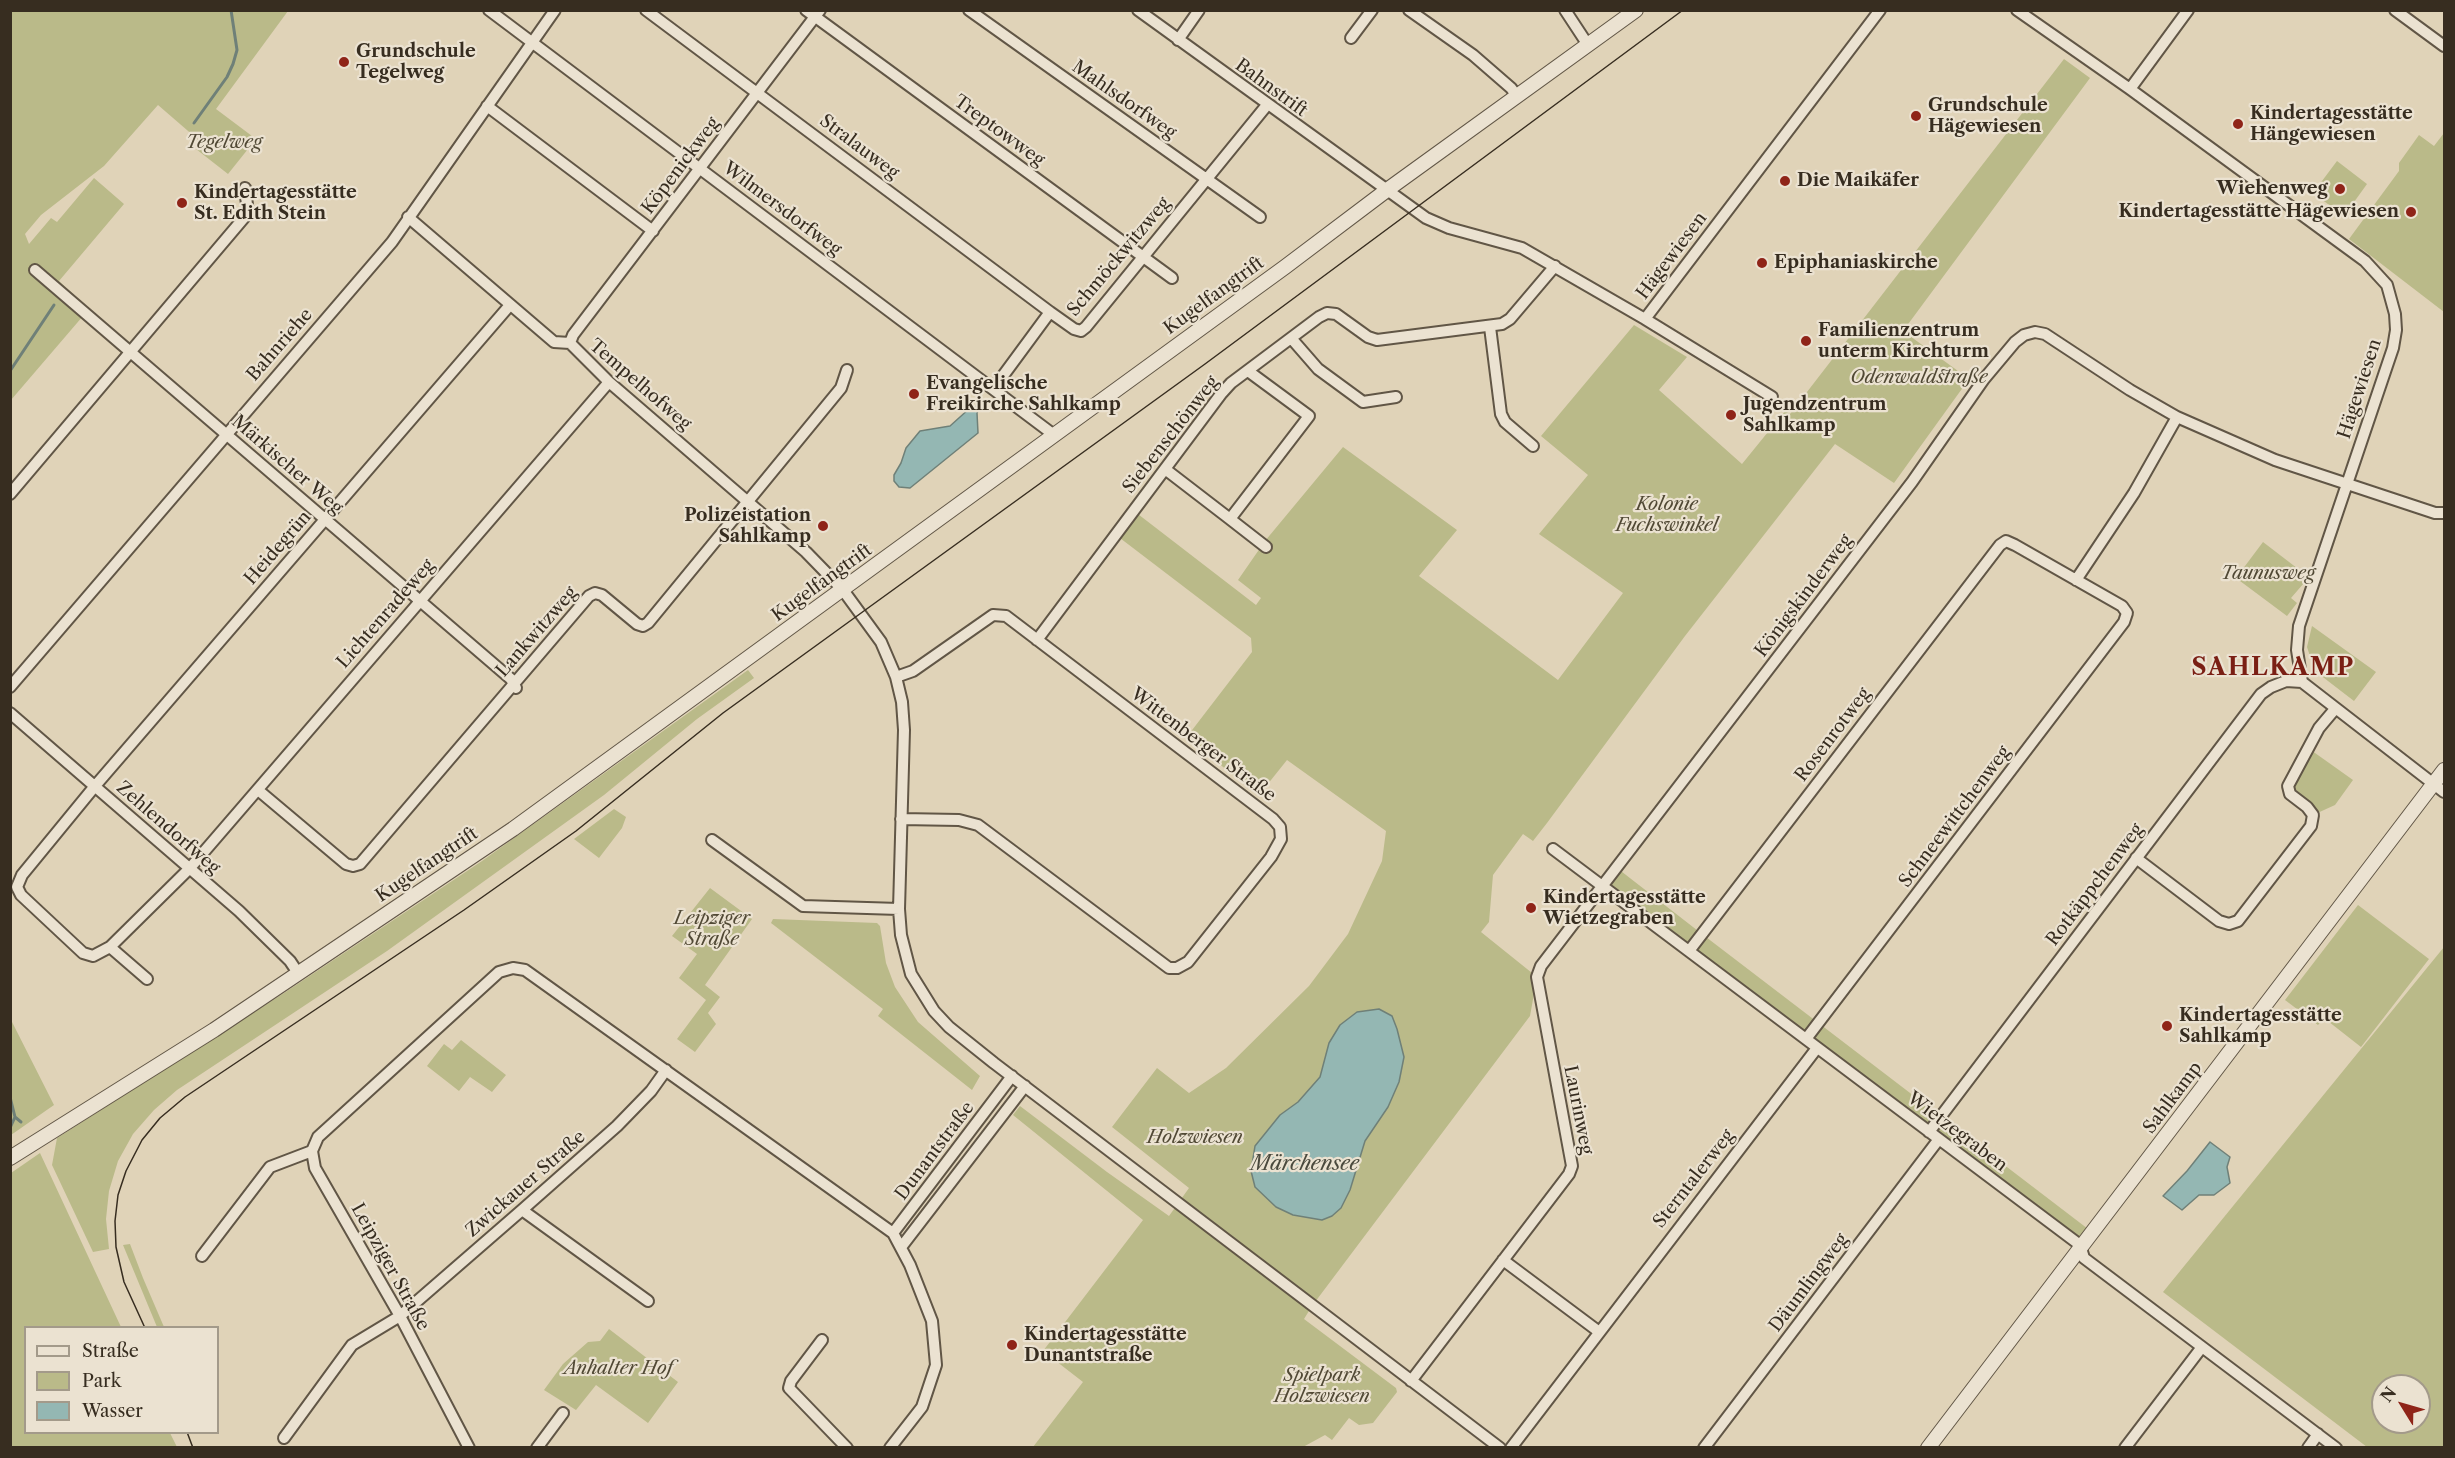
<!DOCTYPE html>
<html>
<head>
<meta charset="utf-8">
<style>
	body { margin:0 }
	#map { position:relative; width:2455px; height:1458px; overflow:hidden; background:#e0d3b8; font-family:"Libre Caslon Text",serif }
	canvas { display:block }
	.frame { position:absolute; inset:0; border:12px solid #372d20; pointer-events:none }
	.legend { position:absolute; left:24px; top:1326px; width:195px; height:108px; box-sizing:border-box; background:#ebe2d1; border:2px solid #a39a8a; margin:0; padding:8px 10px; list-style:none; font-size:18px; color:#372d20 }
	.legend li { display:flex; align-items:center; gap:12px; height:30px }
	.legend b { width:30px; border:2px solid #a39a8a }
	.north { position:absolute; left:2371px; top:1374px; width:60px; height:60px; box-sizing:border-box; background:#ebe2d1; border:2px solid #a39a8a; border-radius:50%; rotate:307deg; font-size:16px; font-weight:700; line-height:24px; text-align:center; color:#372d20 }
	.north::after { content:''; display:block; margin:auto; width:21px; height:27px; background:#8f2418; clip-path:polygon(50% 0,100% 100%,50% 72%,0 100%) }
</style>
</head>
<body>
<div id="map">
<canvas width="2455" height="1458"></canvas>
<div class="frame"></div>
<ul class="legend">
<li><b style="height:8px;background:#ebe2d1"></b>Straße</li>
<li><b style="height:16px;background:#baba89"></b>Park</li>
<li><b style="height:16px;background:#94b7b3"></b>Wasser</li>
</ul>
<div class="north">N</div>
</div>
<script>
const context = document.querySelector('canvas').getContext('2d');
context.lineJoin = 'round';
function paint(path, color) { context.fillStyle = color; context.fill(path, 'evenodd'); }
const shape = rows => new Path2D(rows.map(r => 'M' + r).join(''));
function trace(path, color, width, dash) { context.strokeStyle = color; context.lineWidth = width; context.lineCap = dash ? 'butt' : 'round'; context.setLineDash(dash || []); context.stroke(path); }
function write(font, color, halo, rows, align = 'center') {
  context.font = font + ' "Libre Caslon Text",serif'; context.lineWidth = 4.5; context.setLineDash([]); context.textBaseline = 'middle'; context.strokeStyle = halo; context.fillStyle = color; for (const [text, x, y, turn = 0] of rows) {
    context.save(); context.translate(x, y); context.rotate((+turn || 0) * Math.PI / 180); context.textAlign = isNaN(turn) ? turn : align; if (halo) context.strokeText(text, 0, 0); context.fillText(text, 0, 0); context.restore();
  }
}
const green = shape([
	[10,11,288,11,216,109,256,139,228,174,196,149,195,137,158,105,104,166,41,215,25,234,29,244,51,218,57,222,94,178,124,204,59,281,89,309,11,400],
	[2064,59,2090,78,1903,331,1969,379,1894,483,1835,444,1685,636,1547,823,1533,841,1523,834,1493,875,1489,922,1481,932,1537,977,1530,1016,1312,1306,1304,1319,1396,1388,1397,1392,1373,1423,1359,1425,1349,1418,1332,1440,1325,1435,1303,1447,1033,1447,1083,1382,1043,1351,1143,1220,1013,1115,1020,1106,1107,1172,1169,1216,1189,1188,1112,1127,1157,1068,1189,1093,1226,1068,1309,986,1348,934,1382,861,1386,831,1287,760,1259,795,1186,738,1252,652,1251,638,1116,535,1134,511,1256,605,1261,598,1238,580,1265,541,1343,447,1457,530,1419,576,1558,680,1623,593,1539,534,1588,475,1541,436,1634,325,1687,357,1659,390,1742,464,1785,411,1790,414],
	[2444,133,2444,312,2349,239,2399,171,2399,163,2419,135,2434,146],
	[2337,161,2367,184,2344,216,2313,193],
	[2263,542,2306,575,2304,583,2291,598,2297,603,2287,616,2236,578],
	[2312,626,2376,672,2354,701,2315,671,2307,647],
	[748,670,754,678,697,719,604,795,387,951,177,1090,154,1110,133,1134,118,1161,109,1191,106,1219,109,1249,93,1252,52,1165,57,1138,284,993,482,861],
	[2308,748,2353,780,2335,805,2313,815,2290,794],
	[614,809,626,817,622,828,599,858,574,839],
	[1617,868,1702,934,2092,1232,2080,1245,1603,887],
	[710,888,752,919,705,985,720,997,708,1013,716,1024,695,1052,677,1039,706,1000,679,978,697,954,672,936],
	[2358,905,2429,959,2361,1047,2324,1018,2318,1025,2285,1000],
	[773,919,877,923,880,926,886,963,895,987,918,1022,980,1076,972,1090,878,1016,883,1009,771,923],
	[2444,947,2444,1447,2367,1447,2163,1292],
	[2383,1386,2419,1386,2419,1422,2383,1422],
	[10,1018,54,1105,11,1135,10,1135],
	[461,1040,506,1075,492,1092,470,1077,459,1091,427,1066,444,1044,452,1050],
	[40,1153,121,1327,26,1328,26,1432,170,1433,177,1447,11,1447,11,1173],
	[130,1244,143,1278,164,1327,157,1327,123,1245],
	[609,1329,678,1382,648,1423,596,1385,576,1410,544,1390,563,1364,588,1342,600,1341]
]);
const water = shape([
	[978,406,980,407,977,413,978,433,910,488,899,487,894,481,894,475,901,463,906,448,920,431,950,426,970,408,978,406],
	[1379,1009,1392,1016,1397,1029,1404,1057,1399,1082,1388,1107,1365,1141,1350,1190,1341,1208,1332,1216,1322,1220,1293,1215,1276,1207,1255,1187,1251,1171,1255,1146,1280,1115,1298,1102,1320,1077,1329,1043,1340,1025,1357,1012,1379,1009],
	[2210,1142,2230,1157,2227,1167,2230,1183,2214,1195,2199,1195,2182,1210,2163,1196,2187,1171,2210,1142]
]);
const stream = shape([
	[194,123,227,77,233,64,237,50,231,10],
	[10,371,54,305],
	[10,1097,15,1117,21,1122],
	[10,1128,15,1117]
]);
const minor = shape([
	[489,10,1054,435],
	[646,10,1050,312],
	[806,10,1172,278],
	[969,10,1260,217],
	[1138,10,1426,218,1449,228,1522,248,1645,319,1880,10],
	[1409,10,1473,55,1511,88,1517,96],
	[1565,10,1588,45],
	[2017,10,2130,89,2365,261,2387,285,2395,314,2396,330,2393,348,2299,626,2297,650,2302,682,2444,792],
	[2395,10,2444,46],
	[1351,38,1372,10],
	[1178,40,1199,10],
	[2130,89,2188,10],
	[487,106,653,231],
	[408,217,554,342,570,343],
	[35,270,511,679,516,688],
	[510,305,95,786,22,875,17,887,21,895,83,953,93,956,110,947,190,868,609,382],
	[1645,319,1772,397],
	[1490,327,1501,414,1505,422,1533,446],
	[1291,338,1318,369,1363,402,1396,397],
	[570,343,609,382,806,552,843,590,881,642,896,677,902,702,904,730,899,909,901,935,911,974,934,1011,949,1027,994,1063,1500,1448],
	[570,343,573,335,820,10],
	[994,388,1050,312,1074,329,1081,331,1086,327,1267,105],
	[1165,469,1230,519,1309,416,1248,371],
	[10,494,248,213,245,188],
	[1230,519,1266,547],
	[2076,580,2134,493,2177,417],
	[1037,640,1221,394,1231,383,1319,317,1327,313,1336,314,1368,337,1377,340,1502,324,1510,319,1555,266],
	[896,677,913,671,993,615,1006,616,1273,819,1280,827,1281,839,1271,857,1188,962,1177,968,1169,968,978,825,959,820,901,819],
	[10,687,392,242,555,10],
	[10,713,239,911,290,961,298,973],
	[258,790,346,864,353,866,360,864,589,596,595,593,602,595,637,624,643,626,648,623,841,388,847,370],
	[712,840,803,906,899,909],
	[1553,849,2080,1245,2084,1258,2336,1448],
	[2136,858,2219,921,2229,924,2238,921,2311,826,2313,815,2307,807,2290,794,2288,786,2319,728,2335,709],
	[110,947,147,979],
	[1689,951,2000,545,2006,541,2015,545,2122,606,2127,613,2124,622,1806,1039],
	[1929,1132,2261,694,2271,687,2286,681,2302,682],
	[522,1210,648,1301],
	[893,1233,1012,1076],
	[902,1246,1025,1086],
	[202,1256,270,1167,312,1151],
	[1503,1260,1598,1331],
	[822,1340,791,1381,789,1388,847,1448],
	[1411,1381,1569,1174,1572,1166,1537,977,1541,966,1912,482,1984,379,2015,342,2024,335,2035,332,2045,334,2130,390,2177,417,2275,460,2435,513,2444,513],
	[284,1438,352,1345,400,1316,522,1210,617,1126,651,1091,666,1070],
	[469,1448,400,1316,315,1168,312,1151,318,1137,499,972,513,968,525,970,893,1233,910,1265,932,1321,936,1365,922,1407,890,1448],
	[537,1448,563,1413],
	[1511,1448,1817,1048],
	[1704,1448,1939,1139],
	[2125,1448,2202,1347],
	[2308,1448,2318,1434]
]);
const tertiary = shape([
	[10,1158,214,1030,513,829,1285,267,1387,190,1636,10],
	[1928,1448,2444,770]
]);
const tram = shape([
	[145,1328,124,1282,116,1247,115,1221,118,1195,126,1171,142,1140,160,1118,185,1097,464,910,576,831,723,713,1205,364,1683,10],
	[187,1432,193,1448]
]);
const markers = [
	[344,62,6,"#8f2418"],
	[1916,116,6,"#8f2418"],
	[2238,124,6,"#8f2418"],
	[1785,181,6,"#8f2418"],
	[2340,189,6,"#8f2418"],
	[182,203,6,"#8f2418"],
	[2411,212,6,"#8f2418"],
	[1762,263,6,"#8f2418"],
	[1806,341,6,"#8f2418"],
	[914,394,6,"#8f2418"],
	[1731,415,6,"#8f2418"],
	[823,526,6,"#8f2418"],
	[1531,908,6,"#8f2418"],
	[2167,1026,6,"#8f2418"],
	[1012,1345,6,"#8f2418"]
];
const poiNames = [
	["Grundschule",356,52],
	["Tegelweg",356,73],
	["Grundschule",1928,106],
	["Hägewiesen",1928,127],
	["Kindertagesstätte",2250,114],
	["Hängewiesen",2250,135],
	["Die Maikäfer",1797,181],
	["Wiehenweg",2328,189,"right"],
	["Kindertagesstätte",194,193],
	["St. Edith Stein",194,214],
	["Kindertagesstätte Hägewiesen",2399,212,"right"],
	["Epiphaniaskirche",1774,263],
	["Familienzentrum",1818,331],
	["unterm Kirchturm",1818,352],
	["Evangelische",926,384],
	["Freikirche Sahlkamp",926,405],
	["Jugendzentrum",1743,405],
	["Sahlkamp",1743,426],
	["Polizeistation",811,516,"right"],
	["Sahlkamp",811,537,"right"],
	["Kindertagesstätte",1543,898],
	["Wietzegraben",1543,919],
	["Kindertagesstätte",2179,1016],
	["Sahlkamp",2179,1037],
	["Kindertagesstätte",1024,1335],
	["Dunantstraße",1024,1356]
];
const streetNames = [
	["Bahnstrift",1271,88,36],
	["Mahlsdorfweg",1124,100,35],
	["Treptowweg",999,131,36],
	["Stralauweg",859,147,37],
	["Köpenickweg",681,166,-53],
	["Wilmersdorfweg",782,209,37],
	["Hägewiesen",1672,256,-53],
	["Schmöckwitzweg",1119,257,-50],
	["Kugelfangtrift",1214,296,-36],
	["Bahnriehe",280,345,-49],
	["Tempelhofweg",640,385,41],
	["Hägewiesen",2360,389,-72],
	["Siebenschönweg",1171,435,-52],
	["Märkischer Weg",287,465,41],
	["Heidegrün",278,548,-49],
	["Kugelfangtrift",822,583,-36],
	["Königskinderweg",1804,596,-53],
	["Lichtenradeweg",386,614,-49],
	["Lankwitzweg",537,632,-49],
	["Rosenrotweg",1833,735,-53],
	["Wittenberger Straße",1203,745,37],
	["Schneewittchenweg",1955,817,-53],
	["Zehlendorfweg",168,828,41],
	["Kugelfangtrift",427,865,-34],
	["Rotkäppchenweg",2095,885,-53],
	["Sahlkamp",2173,1098,-53],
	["Laurinweg",1578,1110,79],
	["Wietzegraben",1957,1132,37],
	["Dunantstraße",935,1151,-53],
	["Sterntalerweg",1694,1179,-52],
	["Zwickauer Straße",526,1184,-41],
	["Leipziger Straße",390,1267,61],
	["Däumlingweg",1809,1283,-53]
];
const parkNames = [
	["Tegelweg",224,143],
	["Odenwaldstraße",1919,378],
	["Kolonie",1667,505],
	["Fuchswinkel",1667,526],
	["Taunusweg",2268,574],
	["Leipziger",712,919],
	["Straße",712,940],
	["Holzwiesen",1195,1138],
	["Anhalter Hof",618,1369],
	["Spielpark",1322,1376],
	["Holzwiesen",1322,1397]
];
const waterNames = [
	["Märchensee",1305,1164]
];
const districtNames = [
	["SAHLKAMP",2273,668]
];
paint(green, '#baba89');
paint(water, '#94b7b3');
trace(water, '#6f8078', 1.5);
trace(stream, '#6f8078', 3);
trace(minor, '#615646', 14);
trace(tertiary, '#615646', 16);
trace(minor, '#ebe2d1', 10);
trace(tertiary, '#ebe2d1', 14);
trace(tram, '#372d20', 1.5);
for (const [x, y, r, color] of markers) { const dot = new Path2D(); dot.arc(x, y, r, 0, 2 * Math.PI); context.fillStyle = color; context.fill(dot); trace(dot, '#ebe2d1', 2); }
write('bold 18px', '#372d20', '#ebe2d1', poiNames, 'left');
write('18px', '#372d20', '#ebe2d1', streetNames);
write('italic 18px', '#514935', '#ebe2d1', parkNames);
write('italic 20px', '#4a493d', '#ebe2d1', waterNames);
context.letterSpacing = '1.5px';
write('bold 24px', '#7a1f14', '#ebe2d1', districtNames);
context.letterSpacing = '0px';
</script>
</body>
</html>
